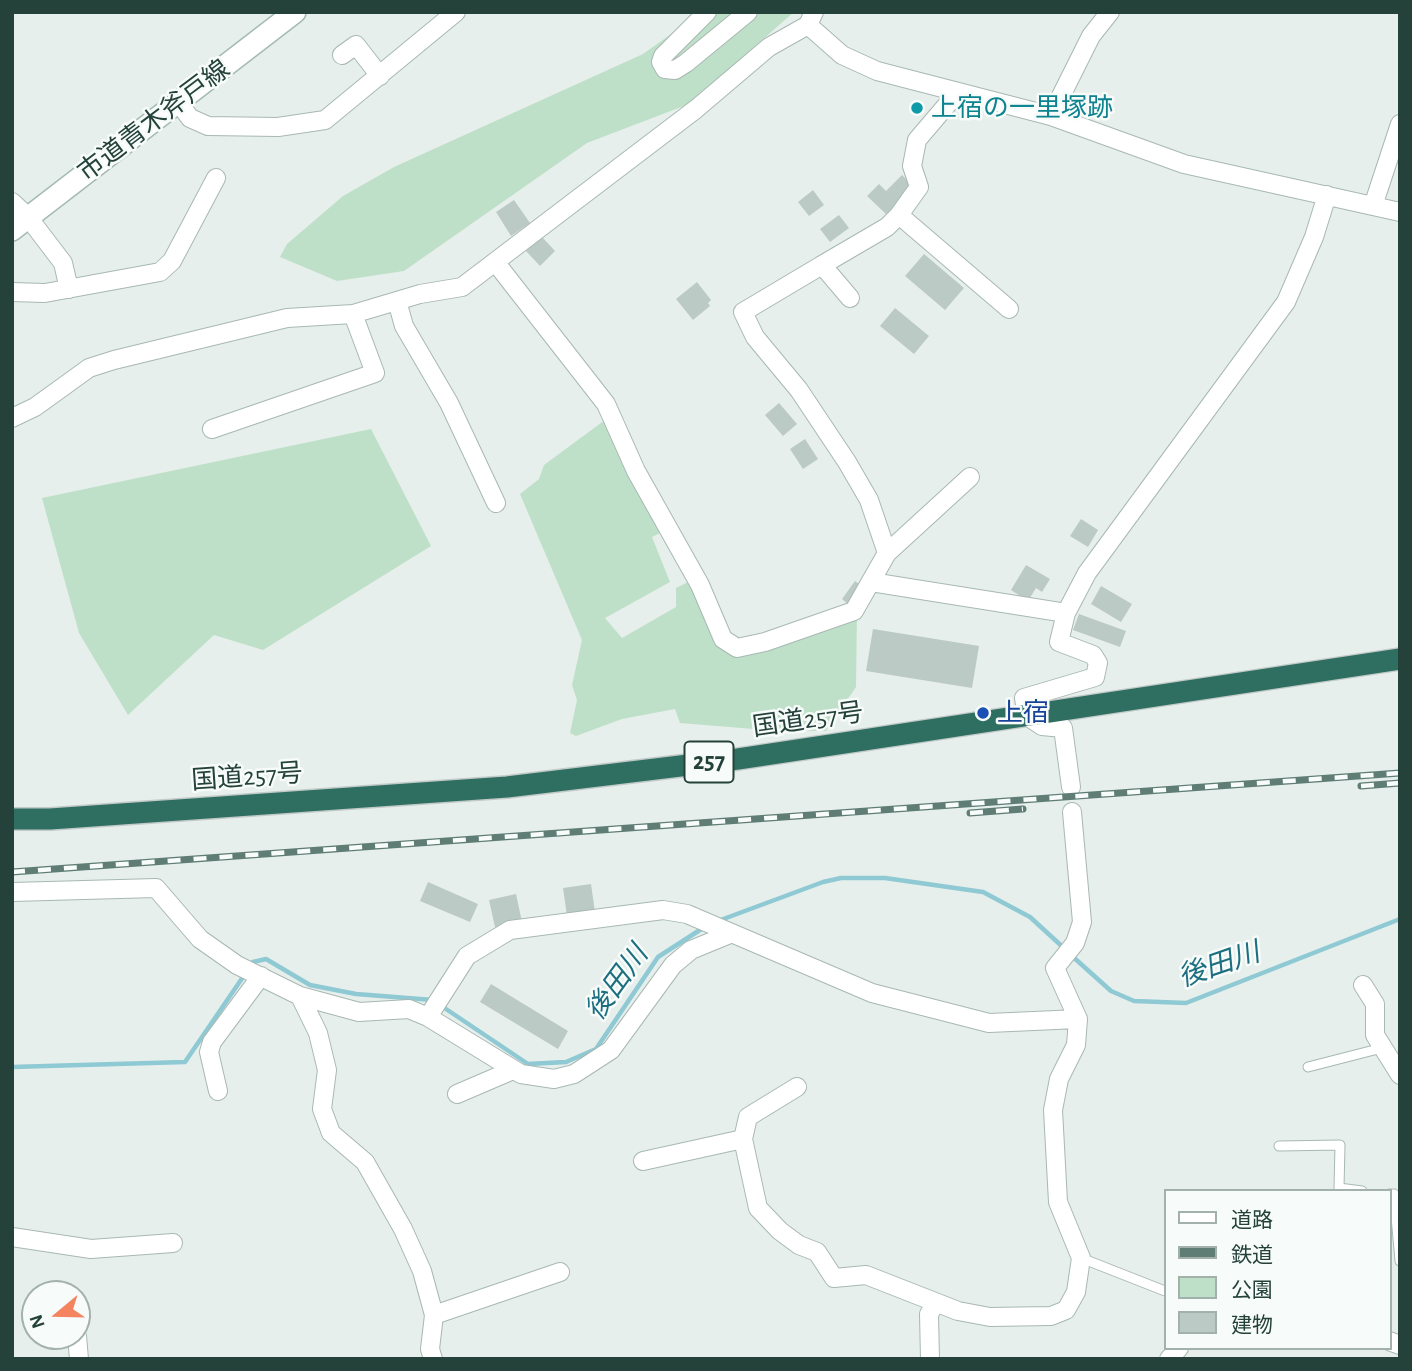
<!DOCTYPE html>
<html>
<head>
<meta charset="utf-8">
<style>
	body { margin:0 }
	#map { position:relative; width:1412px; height:1371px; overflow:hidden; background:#e6efeb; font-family:"Alegreya Sans","Noto Sans JP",sans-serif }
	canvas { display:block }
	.frame { position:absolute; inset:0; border:14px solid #24423a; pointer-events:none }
	.legend { position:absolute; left:1164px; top:1189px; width:228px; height:161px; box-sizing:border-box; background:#f7fbf9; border:2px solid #a3b1ad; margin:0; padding:9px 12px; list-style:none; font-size:21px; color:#24423a }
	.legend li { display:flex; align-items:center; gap:14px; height:35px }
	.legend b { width:35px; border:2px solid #a3b1ad }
	.north { position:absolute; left:21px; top:1280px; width:70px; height:70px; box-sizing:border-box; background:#f7fbf9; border:2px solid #a3b1ad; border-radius:50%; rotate:251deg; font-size:19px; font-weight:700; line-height:28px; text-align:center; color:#24423a }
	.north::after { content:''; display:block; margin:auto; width:24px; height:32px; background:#f4845f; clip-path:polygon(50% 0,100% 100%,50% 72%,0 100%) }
</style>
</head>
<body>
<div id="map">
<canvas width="1412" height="1371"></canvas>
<div class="frame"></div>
<ul class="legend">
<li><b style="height:9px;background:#fff"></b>道路</li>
<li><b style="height:9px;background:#5f7d75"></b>鉄道</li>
<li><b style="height:19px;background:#bfe0c8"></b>公園</li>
<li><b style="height:19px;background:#bbcac4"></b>建物</li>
</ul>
<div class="north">N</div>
</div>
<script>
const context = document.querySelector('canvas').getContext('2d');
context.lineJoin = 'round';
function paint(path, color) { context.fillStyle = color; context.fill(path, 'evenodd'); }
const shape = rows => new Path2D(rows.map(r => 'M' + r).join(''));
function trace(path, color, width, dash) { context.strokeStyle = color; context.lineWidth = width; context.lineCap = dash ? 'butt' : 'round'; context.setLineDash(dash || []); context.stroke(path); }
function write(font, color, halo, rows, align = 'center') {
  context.font = font + ' "Alegreya Sans","Noto Sans JP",sans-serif'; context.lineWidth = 5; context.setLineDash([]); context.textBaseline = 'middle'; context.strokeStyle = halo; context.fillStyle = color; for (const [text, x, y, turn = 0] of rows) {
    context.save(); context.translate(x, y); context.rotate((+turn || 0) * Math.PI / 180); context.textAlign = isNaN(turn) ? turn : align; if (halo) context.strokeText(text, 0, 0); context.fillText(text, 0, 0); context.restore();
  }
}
const green = shape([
	[702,12,794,12,689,104,587,143,404,271,337,281,280,257,287,244,343,196,394,167,643,54],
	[609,417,664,531,652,537,670,582,605,618,622,638,676,607,676,588,692,580,731,653,857,612,856,687,826,731,778,731,680,723,675,709,622,719,576,736,570,733,577,700,572,685,582,640,520,494,539,479,544,465],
	[371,429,431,546,263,650,214,635,128,715,79,633,42,498]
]);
const stream = shape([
	[718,921,823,882,841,878,885,878,983,892,1030,917,1066,950],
	[1072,956,1111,991,1134,1001,1186,1003,1400,919],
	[250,967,253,962,266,959,310,985,356,994,433,1000],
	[440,1005,528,1064,566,1062,596,1049,658,957,703,928],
	[12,1067,185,1062,245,974]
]);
const building = shape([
	[902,175,915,188,886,214,867,196,879,184,886,191],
	[813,190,824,205,809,216,798,202],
	[514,200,530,223,511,236,496,212],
	[839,215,849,228,830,242,820,229],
	[542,237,555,251,540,266,526,251],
	[924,254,964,288,945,310,905,276],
	[697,282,711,300,708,303,710,306,693,320,676,299],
	[895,308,929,336,914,354,880,326],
	[779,403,797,424,783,436,765,415],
	[805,439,818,459,803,469,790,449],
	[1081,519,1098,530,1088,547,1070,536],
	[1026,565,1050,579,1042,592,1036,588,1028,601,1011,590],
	[855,581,863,587,850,606,842,599],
	[1101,586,1132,604,1121,622,1091,604],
	[1079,614,1126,631,1120,647,1073,630],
	[873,629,979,646,972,688,866,671],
	[428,882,478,904,470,922,420,901],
	[591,884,595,912,567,916,563,888],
	[516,894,522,922,495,927,489,900],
	[491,984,568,1031,558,1049,480,1002]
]);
const lane = shape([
	[1308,1067,1382,1048],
	[1279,1146,1340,1145,1339,1188,1362,1191],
	[1389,1194,1394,1194,1400,1261],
	[1081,1258,1165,1291]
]);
const street = shape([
	[707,12,663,56,661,62,665,69,675,70,686,63,748,12],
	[808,25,842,55,877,71,1051,116,1184,164,1400,212],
	[342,55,356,45,380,76],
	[179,103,190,118,208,126,278,127,325,120,456,12],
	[1051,116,1091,36,1110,12],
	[12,202,28,217,63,263,69,289],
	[1373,206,1400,124],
	[899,215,1009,309],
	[496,263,606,404,636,471,700,585,723,639,737,648,765,642,854,611,887,553,869,500,847,462,799,390,755,337,743,312,822,265],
	[12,292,45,293,160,272,172,261,216,178],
	[850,298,822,265,887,227,899,215,919,187,912,166,917,140,957,93],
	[397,301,404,326,449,403,496,503],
	[12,418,35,407,89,368,114,360,287,318,353,314,420,294,462,287,696,109,769,47,808,25,814,12],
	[212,429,375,373,353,314],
	[887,553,970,477],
	[871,582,1066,613],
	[1071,787,1063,728,1042,726,1027,716,1024,698,1095,677,1098,663,1093,655,1059,642,1066,613,1087,573,1286,302,1314,237,1327,195],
	[12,892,156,888,200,939,237,965,300,996,359,1012,409,1009,428,1017,467,956,510,930,663,910,687,914,872,993,989,1023,1078,1019],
	[1363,985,1375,1004,1375,1035,1400,1075],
	[300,996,318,1033,327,1070,322,1109,331,1133,365,1162,403,1229,422,1271,434,1315,430,1349,433,1359],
	[428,1017,521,1074,554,1079,574,1074,611,1050,673,965,691,950,730,934],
	[218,1091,209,1052,212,1042,261,976],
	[457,1094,513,1070],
	[743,1139,748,1117,797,1087],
	[643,1161,743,1139,758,1208,780,1231,799,1245,817,1252,834,1278,866,1275,958,1311,990,1317,1051,1316,1066,1310,1076,1292,1081,1258,1058,1202,1053,1110,1059,1079,1076,1045,1078,1019,1055,968,1075,943,1082,922,1072,812],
	[12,1237,91,1249,173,1243],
	[434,1315,560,1272],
	[77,1336,79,1359],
	[1389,1341,1400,1345],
	[930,1359,929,1314,936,1303],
	[1169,1359,1179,1348]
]);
const secondary = shape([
	[12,230,295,12]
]);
const highway = shape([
	[12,819,50,819,507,787,738,759,1400,659]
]);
const rail = shape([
	[1361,786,1400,783],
	[970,813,1023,809],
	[12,872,1400,773]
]);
const markers = [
	[917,108,7,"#0f9aa8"],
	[983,713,7,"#1a4fb4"]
];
const shields = [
	[709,762,49]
];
const shieldNames = [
	["257",709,762]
];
const cultureNames = [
	["上宿の一里塚跡",931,108]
];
const streetNames = [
	["市道青木斧戸線",154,121,-37],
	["国道257号",808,720,-8],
	["国道257号",247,777,-4]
];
const transitNames = [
	["上宿",997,713]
];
const waterNames = [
	["後田川",1219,965,-19],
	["後田川",617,983,-54]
];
paint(green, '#bfe0c8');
trace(stream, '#8ec9d4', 4.5);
paint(building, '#bbcac4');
trace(lane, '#a8b8b2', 11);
trace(street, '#a8b8b2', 20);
trace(secondary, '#a4bbb3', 24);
trace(highway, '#c2cac8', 24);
trace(lane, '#fff', 9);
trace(street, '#fff', 18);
trace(secondary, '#fff', 21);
trace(highway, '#2f6f62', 21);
trace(rail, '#5f7d75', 7);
trace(rail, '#f7fbf9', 4.5, [13]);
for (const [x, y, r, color] of markers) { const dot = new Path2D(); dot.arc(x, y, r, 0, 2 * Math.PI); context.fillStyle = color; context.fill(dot); trace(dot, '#f7fbf9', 2.5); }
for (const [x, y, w] of shields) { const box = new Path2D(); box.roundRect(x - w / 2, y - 20.5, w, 41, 5); context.fillStyle = '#f7fbf9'; context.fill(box); trace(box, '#24423a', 2); }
write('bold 24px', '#24423a', null, shieldNames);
write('26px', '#0d838f', '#f7fbf9', cultureNames, 'left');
write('26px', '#24423a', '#f7fbf9', streetNames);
write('26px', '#164399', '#f7fbf9', transitNames, 'left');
write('italic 28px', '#1c6f80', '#f7fbf9', waterNames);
</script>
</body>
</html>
